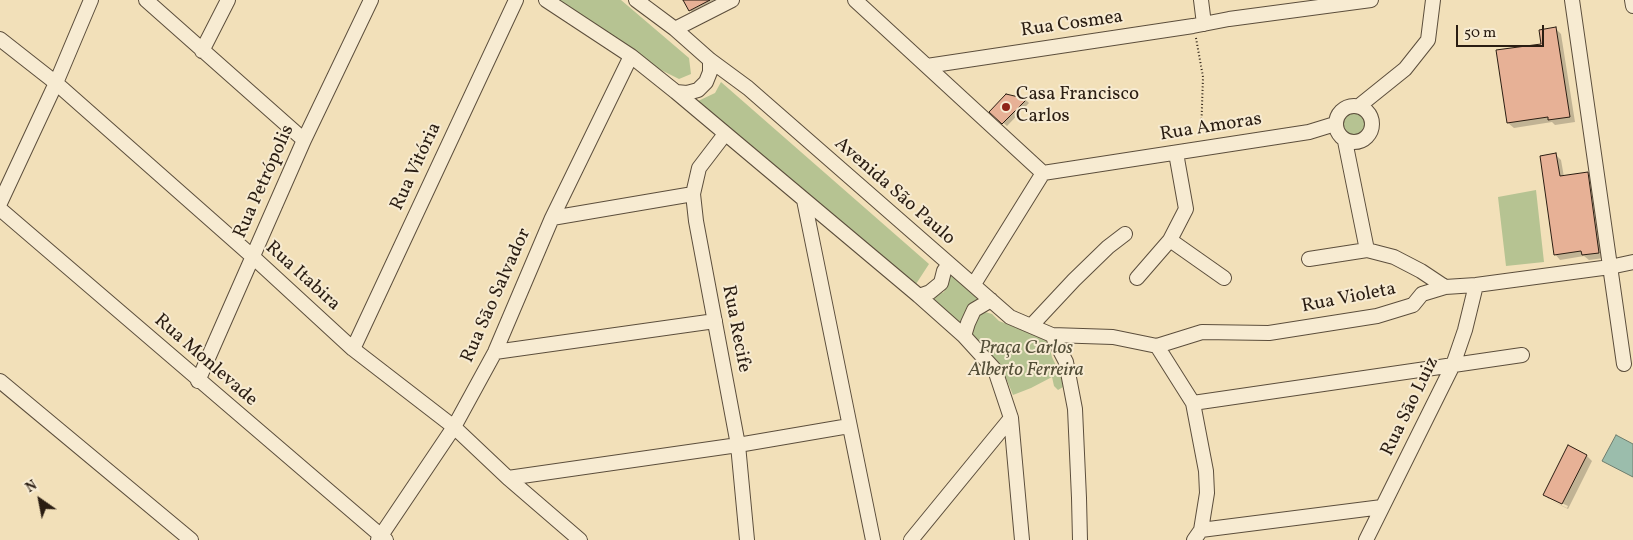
<!DOCTYPE html>
<html>
<head>
<meta charset="utf-8">
<style>
	body { margin:0 }
	#map { position:relative; width:1633px; height:540px; overflow:hidden; background:#f2e0b9; font-family:Vollkorn,serif }
	canvas { display:block }
	.north { position:absolute; left:15px; top:475px; width:50px; height:50px; -webkit-text-stroke:4px #f7ebd2; paint-order:stroke; rotate:327deg; font-size:14px; font-weight:700; line-height:20px; text-align:center; color:#2a1d12 }
	.north::after { content:''; display:block; margin:auto; width:18px; height:22px; background:#2a1d12; clip-path:polygon(50% 0,100% 100%,50% 72%,0 100%) }
	.scale { position:absolute; left:1456px; top:25px; width:88px; height:22px; box-sizing:border-box; border:2px solid #2a1d12; border-top:0; padding-left:6px; font-size:15px; line-height:18px; white-space:nowrap; color:#2a1d12; -webkit-text-stroke:4px #f7ebd2; paint-order:stroke }
</style>
</head>
<body>
<div id="map">
<canvas width="1633" height="540"></canvas>
<div class="north">N</div>
<div class="scale">50 m</div>
</div>
<script>
const context = document.querySelector('canvas').getContext('2d');
context.lineJoin = 'round';
function paint(path, color) { context.fillStyle = color; context.fill(path, 'evenodd'); }
const shape = rows => new Path2D(rows.map(r => 'M' + r).join(''));
function trace(path, color, width, dash) { context.strokeStyle = color; context.lineWidth = width; context.lineCap = dash ? 'butt' : 'round'; context.setLineDash(dash || []); context.stroke(path); }
function write(font, color, halo, rows, align = 'center') {
  context.font = font + ' Vollkorn,serif'; context.lineWidth = 4; context.setLineDash([]); context.textBaseline = 'middle'; context.strokeStyle = halo; context.fillStyle = color; for (const [text, x, y, turn = 0] of rows) {
    context.save(); context.translate(x, y); context.rotate((+turn || 0) * Math.PI / 180); context.textAlign = isNaN(turn) ? turn : align; if (halo) context.strokeText(text, 0, 0); context.fillText(text, 0, 0); context.restore();
  }
}
const green = shape([
	[559,0,621,0,689,58,691,74,679,79,657,68],
	[721,82,929,264,916,284,698,101,715,93],
	'1340 125a13 13 0 1 1 26 0a13 13 0 1 1-26 0Z',
	[1536,190,1544,262,1506,266,1498,197],
	[951,272,980,298,960,327,927,299,944,292],
	[985,312,992,314,999,321,1044,338,1049,345,1052,357,1061,376,1063,387,1058,390,1054,386,1052,377,1031,388,1013,395,1006,378,993,360,970,338,975,318]
]);
const water = shape([
	[1616,435,1633,444,1633,477,1602,461,1616,435]
]);
const shadow = shape([
	[684,0,720,0,693,14],
	[1556,29,1561,34,1575,122,1555,125,1552,122,1514,128,1508,123,1497,51,1543,45],
	[1006,95,1026,100,1029,103,1007,126,991,112],
	[1556,155,1561,160,1564,177,1587,174,1593,179,1604,258,1589,260,1584,256,1560,260,1555,254],
	[1587,456,1592,461,1568,509,1550,500,1567,508,1568,506,1549,497,1549,499,1545,495]
]);
const building = shape([
	[683,0,710,0,689,11,683,0],
	[1556,27,1570,117,1548,120,1548,117,1507,123,1496,50,1541,44,1539,30,1556,27],
	[1006,94,1027,99,1002,124,989,112,1006,94],
	[1556,153,1560,176,1588,172,1599,253,1582,255,1581,251,1554,255,1540,156,1556,153],
	[1568,445,1587,455,1562,504,1543,495,1568,445]
]);
const path = shape([
	[1196,38,1203,77,1201,135]
]);
const minor = shape([
	[146,0,304,140],
	[546,0,631,56,676,92,919,296,964,336,995,370,1011,418,1022,540],
	[636,0,675,29,710,60,748,88,1010,317,1052,335,1113,337,1157,346,1202,332,1269,333,1377,316,1413,305,1422,294,1445,287,1476,285,1610,267,1633,262],
	[855,0,1043,173],
	[1201,0,1204,24],
	[1572,0,1624,364],
	[1632,0,1633,6],
	[675,29,732,0],
	[0,39,56,83,253,257,353,349,454,427,508,478,580,540],
	[202,51,228,0],
	[927,66,1193,26,1229,19,1371,0],
	[676,92,687,93,698,90,706,82,710,72,710,60],
	'1336 124a18 18 0 1 1 36 0a18 18 0 1 1-36 0Z',
	[1359,106,1405,69,1428,40,1433,0],
	[725,134,699,168,693,194,696,221,738,445,747,540],
	[804,200,873,540],
	[0,203,56,83,91,0],
	[0,209,386,540],
	[552,218,693,194],
	[1170,240,1224,278],
	[1367,250,1394,257,1421,271,1445,287],
	[1309,259,1367,250,1345,141],
	[1137,278,1170,240,1186,209,1176,153],
	[974,284,1043,173,1309,132,1335,124],
	[919,296,930,292,941,283,944,271,949,264],
	[1031,326,1074,280,1108,247,1125,234],
	[1052,335,1066,362,1075,409,1079,498,1080,540],
	[964,336,968,323,974,310,991,300],
	[1157,346,1193,403,1206,471,1207,493,1201,530,1194,540],
	[353,349,516,0],
	[495,352,715,321],
	[0,381,191,540],
	[198,381,304,140,371,0],
	[1193,403,1522,355],
	[508,478,738,445,849,426],
	[1201,530,1382,507],
	[378,540,454,427,495,352,552,218,631,56],
	[911,540,1011,418],
	[1366,540,1453,365,1465,330,1476,285]
]);
const markers = [
	[1006,107,5,"#8f2418"]
];
const streetNames = [
	["Rua Cosmea",1072,25,-8],
	["Rua Amoras",1211,128,-9],
	["Rua Vitória",417,167,-65],
	["Rua Petrópolis",265,182,-66],
	["Avenida São Paulo",894,192,41],
	["Rua Itabira",302,277,42],
	["Rua São Salvador",497,296,-66],
	["Rua Violeta",1349,299,-11],
	["Rua Recife",735,329,79],
	["Rua Monlevade",205,361,41],
	["Rua São Luiz",1411,407,-64]
];
const poiNames = [
	["Casa Francisco",1016,96],
	["Carlos",1016,118]
];
const parkNames = [
	["Praça Carlos",1026,350],
	["Alberto Ferreira",1026,372]
];
paint(green, '#b6c392');
paint(water, '#9bbdac');
trace(water, '#6e7d6e', 1);
paint(shadow, '#0003');
paint(building, '#e7b196');
trace(building, '#2a1d12', 1);
trace(minor, '#5c4e3c', 16);
trace(path, '#2a1d12', 2, [1, 2.5]);
trace(minor, '#f7ebd2', 14);
for (const [x, y, r, color] of markers) { const dot = new Path2D(); dot.arc(x, y, r, 0, 2 * Math.PI); context.fillStyle = color; context.fill(dot); trace(dot, '#f7ebd2', 2); }
write('19px', '#2a1d12', '#f7ebd2', streetNames);
write('19px', '#2a1d12', '#f7ebd2', poiNames, 'left');
write('italic 19px', '#544f38', '#f7ebd2', parkNames);
</script>
</body>
</html>
